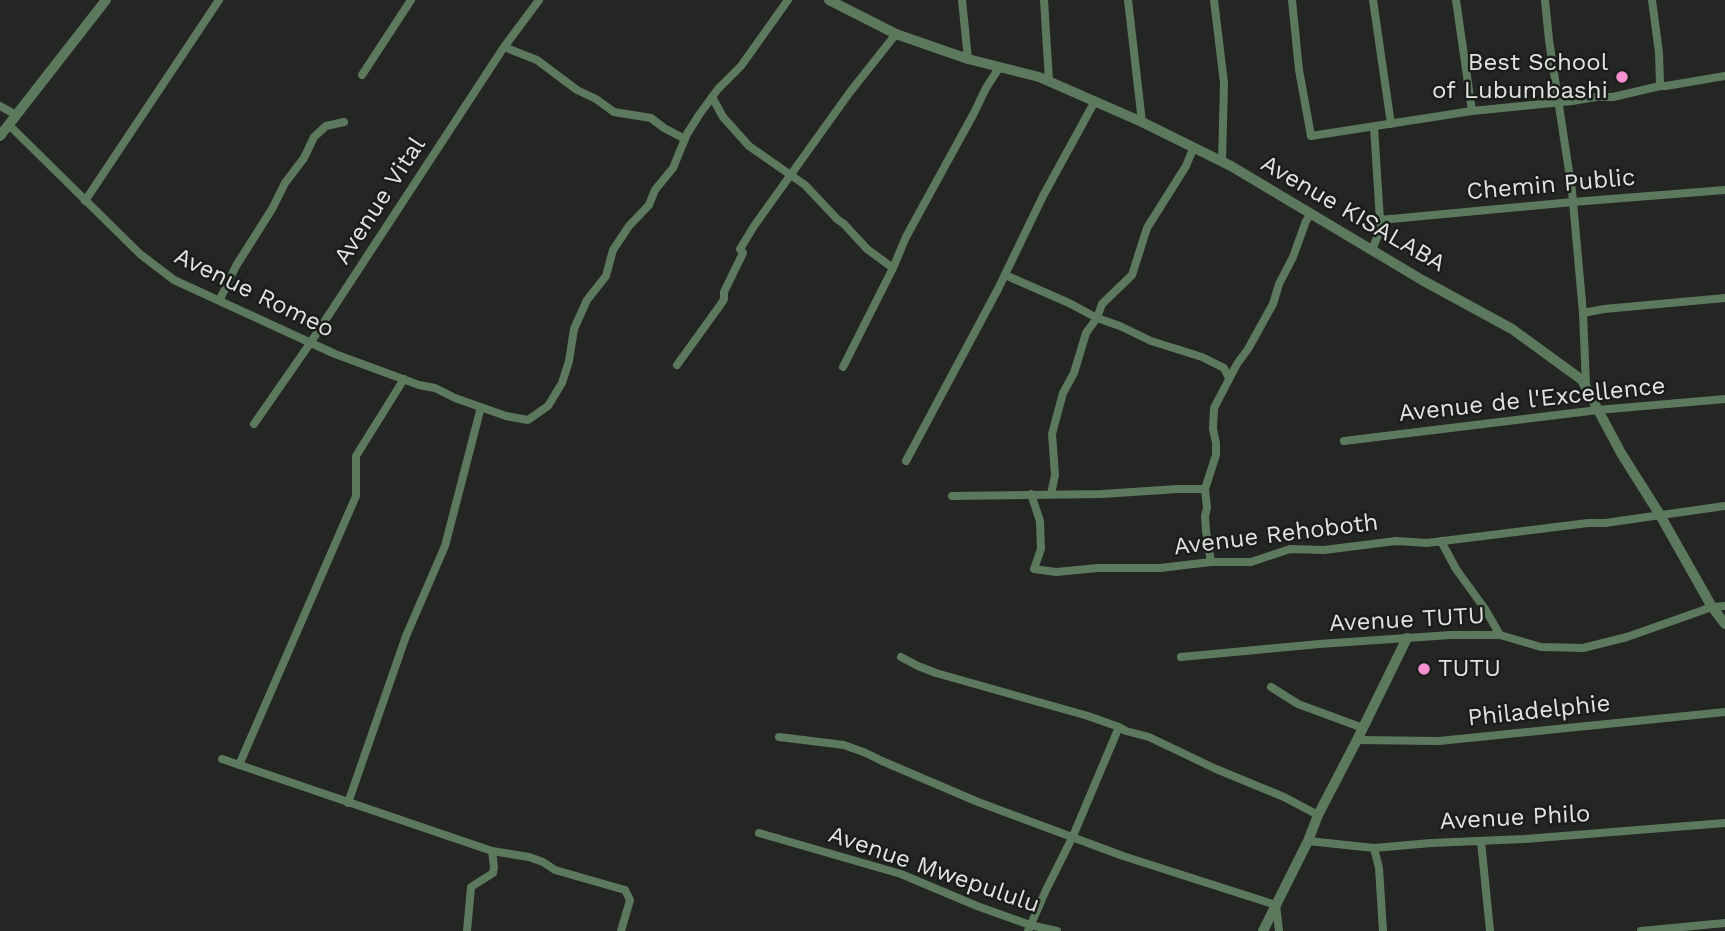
<!DOCTYPE html>
<html>
<head>
<meta charset="utf-8">
<style>
	body { margin:0 }
	canvas { display:block; background:#232623 }
</style>
</head>
<body>
<canvas width="1725" height="931"></canvas>
<script>
const context = document.querySelector('canvas').getContext('2d');
context.lineJoin = 'round';
const shape = rows => new Path2D(rows.map(r => 'M' + r).join(''));
function trace(path, color, width, dash) { context.strokeStyle = color; context.lineWidth = width; context.lineCap = dash ? 'butt' : 'round'; context.setLineDash(dash || []); context.stroke(path); }
function write(font, color, halo, rows, align = 'center') {
  context.font = font + ' "Work Sans",sans-serif'; context.lineWidth = 5; context.setLineDash([]); context.textBaseline = 'middle'; context.strokeStyle = halo; context.fillStyle = color; for (const [text, x, y, turn = 0] of rows) {
    context.save(); context.translate(x, y); context.rotate((+turn || 0) * Math.PI / 180); context.textAlign = isNaN(turn) ? turn : align; if (halo) context.strokeText(text, 0, 0); context.fillText(text, 0, 0); context.restore();
  }
}
const minor = shape([
	[962,0,968,59],
	[1044,0,1049,81],
	[1128,0,1142,122],
	[1214,0,1224,83,1222,162],
	[1292,0,1299,70,1311,136,1472,111,1572,101,1596,97,1613,97,1660,86,1666,86,1725,76],
	[1373,0,1391,124],
	[1456,0,1472,111],
	[1545,0,1549,40,1572,191,1583,313,1586,385],
	[1652,0,1659,53,1660,86],
	[504,47,537,60,577,90,596,99,614,112,651,118,664,128,685,139],
	[362,75,411,0],
	[712,97,723,117,749,146,805,185,837,219,844,224,867,249,893,268],
	[0,106,16,115],
	[9,125,140,254,174,280,335,354,419,385,435,388,455,398,506,416,528,420,548,406,562,383,569,361,574,329,587,300,606,276,613,250,629,226,649,205,655,190,673,168,687,134,699,115,718,89,741,66,788,0],
	[85,201,219,0],
	[1380,220,1573,202,1725,190],
	[1372,250,1378,235,1380,220,1374,127],
	[1005,275,1069,303,1097,318,1120,326,1151,341,1202,357,1224,368,1229,378],
	[219,301,236,266,272,209,285,183,304,158,314,137,326,126,344,122],
	[1583,313,1604,309,1725,298],
	[677,365,721,304,724,299,724,292,743,253,740,249,754,226,850,92,896,34],
	[843,367,893,268,906,237,974,113,986,88,999,68],
	[254,424,311,342,504,47,539,0],
	[1344,441,1598,410,1725,399],
	[906,461,998,289,1043,196,1095,101],
	[1031,494,1040,521,1041,549,1034,569,1056,572,1098,568,1160,568,1211,562,1251,562,1290,549,1324,550,1396,541,1427,543,1588,523,1605,523,1725,506],
	[1051,494,1055,475,1052,434,1063,393,1074,373,1086,333,1097,318,1102,304,1132,275,1147,228,1186,166,1193,149],
	[952,496,1102,494,1178,489,1205,489],
	[1441,541,1456,569,1485,609,1500,635],
	[1211,562,1206,531,1205,516,1207,508,1205,489,1216,455,1216,443,1213,429,1214,408,1237,364,1248,349,1273,304,1279,284,1293,257,1306,221,1311,214],
	[901,657,918,666,936,673,1088,716,1119,727,1126,731,1149,737,1216,769,1284,797,1318,815],
	[1181,657,1319,644,1451,635,1500,635,1541,647,1583,648,1627,637,1712,607,1725,606],
	[1271,687,1298,704,1363,728],
	[779,737,844,745,866,753,882,761,978,802,1123,856,1276,905,1279,931],
	[1357,740,1439,741,1725,712],
	[222,759,492,851,529,857,543,862,555,870,625,890,630,900,621,931],
	[239,765,356,496,356,456,404,379],
	[348,803,406,636,445,546,481,407],
	[759,833,901,874,977,906,1030,925,1057,931],
	[1308,841,1374,848,1431,843,1525,839,1725,823],
	[1481,841,1490,931],
	[1374,848,1379,868,1383,931],
	[467,931,471,887,493,873,494,867,492,851],
	[1028,931,1046,890,1073,836,1119,727],
	[1641,931,1725,923]
]);
const tertiary = shape([
	[829,0,896,34,968,59,1039,77,1142,122,1231,166,1422,280,1512,329,1582,380,1621,453,1660,515,1712,607,1725,624],
	[0,136,106,0],
	[1263,931,1308,841,1318,815,1357,740,1407,638]
]);
const markers = [
	[1622,77,7,"#f690d0"],
	[1424,669,7,"#f690d0"]
];
const poiNames = [
	["Best School",1608,63],
	["of Lubumbashi",1608,91],
	["TUTU",1438,669,"left"]
];
const streetNames = [
	["Chemin Public",1551,185,-5],
	["Avenue Vital",380,201,-57],
	["Avenue KISALABA",1353,214,30],
	["Avenue Romeo",254,293,26],
	["Avenue de l'Excellence",1532,400,-6],
	["Avenue Rehoboth",1276,535,-7],
	["Avenue TUTU",1407,620,-3],
	["Philadelphie",1539,711,-6],
	["Avenue Philo",1515,818,-3],
	["Avenue Mwepululu",934,870,19]
];
trace(minor, '#5d795d', 8);
trace(tertiary, '#5d795d', 10);
for (const [x, y, r, color] of markers) { const dot = new Path2D(); dot.arc(x, y, r, 0, 2 * Math.PI); context.fillStyle = color; context.fill(dot); trace(dot, '#1a1d1a', 2.5); }
write('24px', '#e1e3e1', '#1a1d1a', poiNames, 'right');
write('24px', '#e1e3e1', '#1a1d1a', streetNames);
</script>
</body>
</html>
